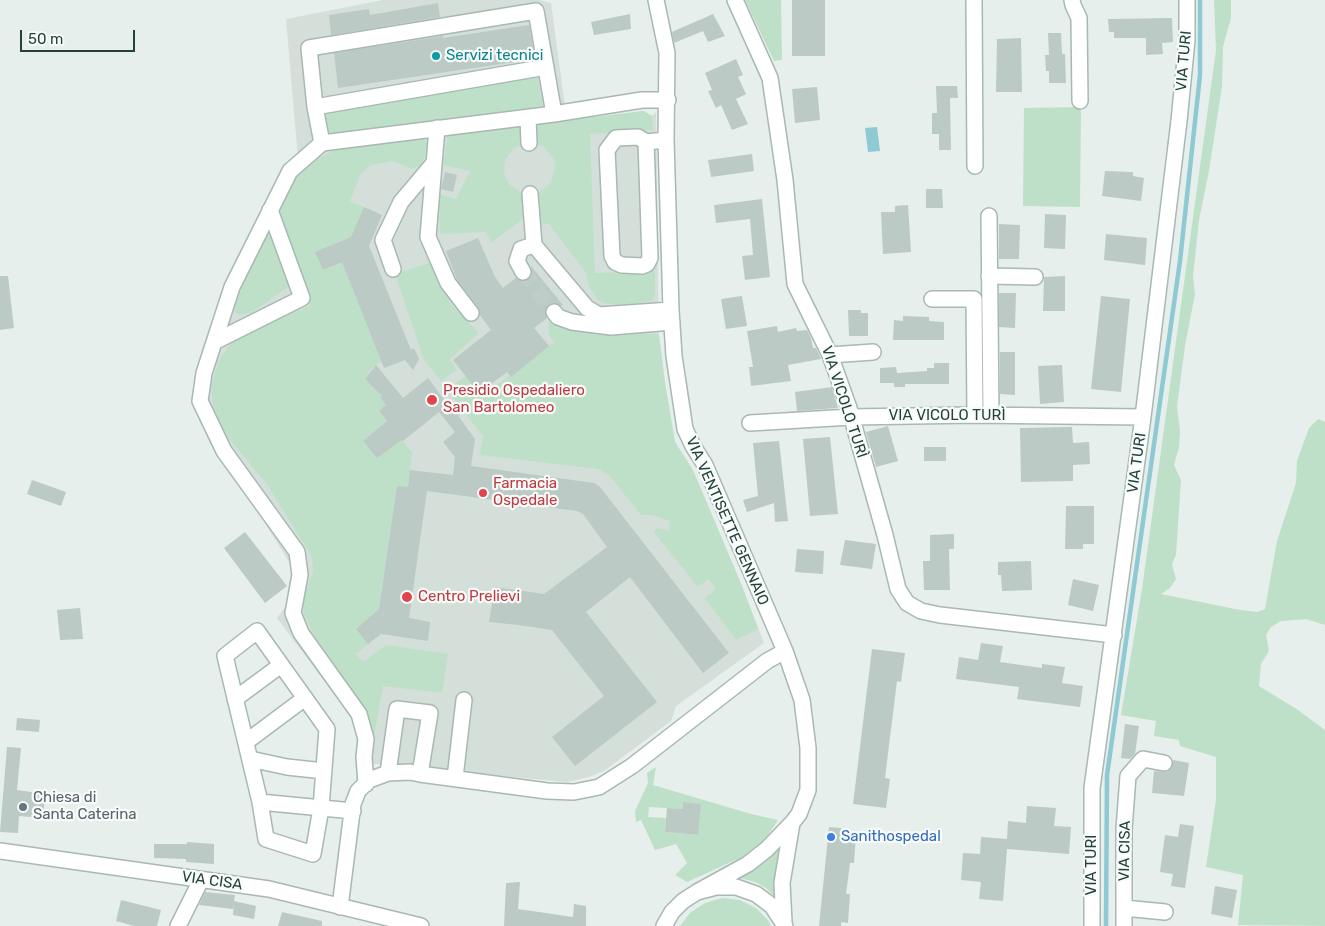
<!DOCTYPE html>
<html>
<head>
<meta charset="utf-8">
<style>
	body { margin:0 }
	#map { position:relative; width:1325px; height:926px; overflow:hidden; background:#e6efeb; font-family:Rubik,sans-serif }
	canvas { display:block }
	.scale { position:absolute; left:20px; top:30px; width:115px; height:22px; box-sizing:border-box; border:2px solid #24423a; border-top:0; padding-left:6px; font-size:15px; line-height:18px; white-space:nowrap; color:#24423a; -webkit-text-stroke:4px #f7fbf9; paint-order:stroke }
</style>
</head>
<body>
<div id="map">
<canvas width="1325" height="926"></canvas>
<div class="scale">50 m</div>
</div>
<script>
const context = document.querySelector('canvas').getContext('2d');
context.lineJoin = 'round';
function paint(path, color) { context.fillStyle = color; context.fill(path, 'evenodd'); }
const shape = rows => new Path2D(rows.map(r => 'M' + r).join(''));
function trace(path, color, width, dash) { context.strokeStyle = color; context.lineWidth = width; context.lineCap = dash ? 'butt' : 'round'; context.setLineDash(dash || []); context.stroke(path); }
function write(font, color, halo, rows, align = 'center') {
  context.font = font + ' Rubik,sans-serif'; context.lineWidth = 4.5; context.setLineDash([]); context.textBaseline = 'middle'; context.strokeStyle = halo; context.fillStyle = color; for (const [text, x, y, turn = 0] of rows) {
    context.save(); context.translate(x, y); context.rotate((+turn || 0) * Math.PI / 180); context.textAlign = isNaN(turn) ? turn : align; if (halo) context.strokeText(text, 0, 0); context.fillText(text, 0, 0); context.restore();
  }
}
const built = shape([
	[383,0,539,0,551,3,567,121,644,111,652,116,656,112,659,335,665,383,675,442,693,470,742,586,764,643,676,706,671,721,604,771,589,777,568,782,421,769,368,763,355,759,357,741,355,717,337,698,277,618,303,584,197,415,195,384,227,286,270,192,298,159,286,19]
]);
const green = shape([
	[745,0,781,0,782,60,774,61],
	[1214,0,1231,0,1231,18,1223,47,1222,86,1209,171,1199,220,1193,277,1195,294,1185,346,1177,406,1180,431,1179,447,1174,465,1181,480,1176,555,1172,564,1176,579,1170,588,1161,594,1240,610,1257,612,1265,609,1277,541,1296,483,1297,461,1309,428,1318,419,1325,422,1325,625,1306,619,1281,621,1271,627,1266,635,1269,651,1261,664,1259,686,1298,710,1325,730,1325,926,1238,925,1243,875,1206,867,1216,800,1216,757,1180,746,1179,740,1154,736,1156,721,1121,715,1142,589,1216,50],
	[537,75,543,106,327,138,322,109],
	[1081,107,1080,207,1023,206,1024,108],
	[643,111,652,116,653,130,590,134,595,273,655,271,655,296,653,300,639,303,618,305,604,303,597,299,588,284,587,274,549,224,538,223,538,193,551,183,555,167,554,160,549,153,544,147,537,144,536,124],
	[522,125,521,145,514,148,509,154,505,161,504,169,505,177,509,184,522,193,523,219,491,243,486,232,440,234,439,194,456,199,470,171,443,165,448,134],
	[423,138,428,143,422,165,412,169,393,161,371,165,361,173,350,201,364,207,351,237,316,252,323,270,342,262,382,361,371,369,365,379,369,382,387,391,380,397,386,405,379,411,387,421,363,441,377,458,402,440,412,453,408,487,397,486,379,609,356,629,368,644,356,654,363,662,386,645,448,654,442,693,383,686,371,755,369,729,363,707,338,669,315,637,304,615,303,599,313,572,312,557,266,483,230,440,214,417,211,385,220,358,236,337,310,306,277,204,292,179,300,171,321,157,335,150],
	[271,225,291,285,251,313,239,315,234,311,243,284,267,226],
	[432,262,451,304,479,333,450,359,457,370,441,381,424,360,395,274],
	[549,319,570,327,605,335,624,333,655,334,659,335,665,383,675,442,693,470,742,586,758,629,736,640,705,598,716,588,708,579,698,587,654,532,657,528,669,531,670,521,652,515,641,515,610,476,598,469,480,455,483,436,447,390,466,376,482,396,554,342,548,333],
	[656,767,653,785,751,814,778,820,763,842,742,857,687,882,675,875,687,863,676,844,655,850,641,820,636,822,635,811,648,783,647,773],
	[649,807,683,809,697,835,665,832,666,818,648,817],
	[786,837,778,858,775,897,766,888,755,882,736,877],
	[722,898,740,900,756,908,768,920,771,926,680,926,690,913,705,903]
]);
const water = shape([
	[877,127,880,151,868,152,865,128]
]);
const stream = shape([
	[1106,926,1107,775,1180,261,1200,75,1200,0]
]);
const building = shape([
	[792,0,825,0,825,56,792,56],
	[438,3,440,17,331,35,329,15,369,9,370,15],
	[630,14,631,29,594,35,591,22],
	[713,14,725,36,708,42,703,31,674,43,672,32],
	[1172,18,1173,42,1162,43,1163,54,1146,55,1146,38,1114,38,1114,32,1109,32,1108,19],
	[529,25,535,59,338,88,334,53,443,36,443,38],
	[1048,33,1061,33,1062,54,1065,54,1066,83,1049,83,1049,71,1046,71,1045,55,1049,55],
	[1021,38,1022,92,996,92,997,39],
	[736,59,743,75,738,77,746,94,736,99,748,124,732,130,721,105,716,108,708,91,712,90,705,73],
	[936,86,957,86,958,98,950,98,951,150,939,150,939,134,932,134,932,113,937,113],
	[817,87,820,120,795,123,792,89],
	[752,154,754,171,711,177,708,160],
	[1105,171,1133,172,1133,176,1144,178,1141,201,1102,196],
	[445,172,457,175,453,192,441,189],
	[926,189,942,189,943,208,926,208],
	[762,199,770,277,745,280,742,256,753,255,750,219,716,223,714,205],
	[908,205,911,252,883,254,881,212,895,212,895,206],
	[364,207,382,215,369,246,411,350,414,348,419,359,413,370,405,360,384,368,342,262,323,270,315,252,351,237],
	[1045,214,1066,215,1065,249,1044,248],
	[999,224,1020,225,1019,259,999,259],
	[1106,234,1147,238,1145,265,1104,260],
	[478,238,495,277,503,288,516,278,522,281,528,280,532,273,531,266,563,305,561,306,553,303,549,304,545,309,547,318,534,328,549,346,511,377,507,372,479,393,453,360,491,330,480,315,478,307,457,280,446,251],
	[0,276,8,276,14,328,0,330],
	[1065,276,1065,311,1043,311,1044,277],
	[999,293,1016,293,1015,328,999,327],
	[742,296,747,326,726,329,721,299],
	[1101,296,1130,299,1121,392,1091,389],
	[848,310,861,310,861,313,868,313,868,336,849,336],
	[903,316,929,317,929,321,944,322,944,340,893,340,894,320,903,321],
	[777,326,778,332,796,328,797,331,807,330,811,338,813,348,816,348,821,359,788,365,791,381,751,386,749,367,753,367,747,331],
	[1000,352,1015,352,1015,395,1000,394],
	[934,363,949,363,949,384,905,384,905,387,894,387,894,383,880,383,880,368,896,367,897,373,927,371,927,368,934,368],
	[376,365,403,398,428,378,450,408,460,412,459,417,475,439,471,466,594,483,600,487,729,653,703,673,630,577,586,612,657,702,575,766,552,737,604,696,552,630,518,625,489,622,495,587,544,594,607,547,583,514,577,511,427,491,409,618,430,622,428,641,381,634,368,644,356,629,379,609,397,486,408,487,410,470,453,475,455,457,443,442,455,432,439,412,403,441,402,440,377,458,363,441,387,421,379,411,386,405,380,397,382,396,365,379],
	[1062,365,1064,402,1040,404,1038,366],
	[832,387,838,408,797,411,795,392],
	[888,426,898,461,876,467,866,432],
	[1072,427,1073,443,1089,442,1090,464,1073,465,1073,481,1021,482,1020,428],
	[830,437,838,514,810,516,803,439],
	[779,441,788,521,775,522,774,503,747,512,743,500,758,496,753,443],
	[924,447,946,447,946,461,924,461],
	[32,480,66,492,61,506,27,494],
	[1066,506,1094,506,1094,544,1083,544,1083,549,1065,549],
	[245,532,287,586,265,603,224,548],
	[954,534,954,549,949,549,950,590,924,590,923,561,930,561,930,535],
	[845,540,876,544,872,569,840,565],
	[797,549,824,551,823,574,795,572],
	[1031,561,1032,590,1002,591,1001,575,998,575,998,562],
	[1073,579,1099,585,1093,611,1068,605],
	[80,608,83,639,60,640,57,610],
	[981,643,1003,646,1000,662,1042,668,1042,664,1065,667,1062,683,1083,686,1080,707,1017,699,1019,687,956,679,959,657,978,660],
	[872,649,905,653,901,682,897,681,885,778,890,779,886,808,853,804],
	[17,718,40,720,39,732,16,730],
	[1125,724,1139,726,1135,754,1130,759,1121,758],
	[7,747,21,748,17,790,45,794,43,818,19,816,18,833,0,832],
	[1173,760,1189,763,1184,796,1152,793,1154,771,1167,772,1171,769],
	[683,802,701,804,698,835,665,832,667,808,683,809],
	[1027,806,1056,808,1054,826,1071,827,1069,854,1007,849,1003,901,979,899,981,882,961,880,963,853,980,854,981,837,1007,839,1008,821,1026,823],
	[1180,824,1194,826,1185,888,1171,886,1173,874,1160,872,1165,835,1178,837],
	[829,827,849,829,849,834,856,835,854,863,850,863,846,894,850,894,848,923,841,922,841,926,819,926],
	[187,842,214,844,214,864,186,862,186,859,154,858,154,844,187,844],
	[520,882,518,909,573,917,574,904,586,906,586,926,504,926,506,883],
	[1215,886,1237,890,1232,918,1211,914],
	[205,892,235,895,234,901,256,906,254,919,233,915,234,903,233,909,199,905],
	[121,900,161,910,157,926,134,926,116,921],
	[282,912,322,921,322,926,278,926]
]);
const minorTunnel = shape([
	[523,272,554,312]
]);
const minor = shape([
	[656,0,667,53,666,140,671,310,674,356,685,429,693,446,705,465,785,651,802,700,808,748,808,790,799,814,792,823,767,849,748,864,697,892],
	[735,0,770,78,785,180,795,284,830,355,849,408,885,535,898,589,907,603,921,611,940,615,1114,635],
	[974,0,975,166],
	[1072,0,1073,5,1079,18,1080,101],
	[315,107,309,48,536,11,554,114],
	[528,117,529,143],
	[437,128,428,237,448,283,471,313],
	[646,142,650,258,647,264,642,266,622,265,615,262,612,256,607,150,616,138,638,137,646,142,666,140],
	[322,143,315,107,546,67],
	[530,194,534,245],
	[989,216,991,415],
	[393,269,383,240,401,202,433,164],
	[523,272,517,261,521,249,534,245,587,308,599,315,671,310],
	[989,276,1035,277],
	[932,299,974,299,975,415],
	[554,312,558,317,572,322,611,327,672,322],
	[214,342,302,298,270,210],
	[830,355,873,352],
	[750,423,851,417,975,415,1143,417],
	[257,631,327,729,321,808,313,854,266,839,260,802,225,656,257,631],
	[235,699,281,665],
	[246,742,305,698],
	[250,759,287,767,324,771],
	[388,773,397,709,430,713,420,774],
	[455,778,464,700],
	[366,784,364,757,366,739,359,714,301,633,293,613,300,575,297,552,224,451,200,401,204,373,232,287,290,171,322,143,554,114,642,100,668,100],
	[260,802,353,811],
	[0,851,269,889,421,926],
	[340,907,353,804,358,791,369,780,388,773,410,772,420,774,547,791,574,792,599,787,632,766,767,661,785,651],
	[1124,908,1165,912],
	[784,922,782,883,792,823],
	[178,926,201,880],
	[664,926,672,912,683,901,697,892,716,887,736,887,756,894,772,906,785,926],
	[1092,926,1092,788,1143,417,1179,121,1187,40,1187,0],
	[1124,926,1124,829,1128,776,1143,759,1164,763]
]);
const markers = [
	[436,56,5,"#0f9aa8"],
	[432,400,6,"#e0444e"],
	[483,493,5,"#e0444e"],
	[407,597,6,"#e0444e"],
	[23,807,5,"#6b7280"],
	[831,837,5,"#3f7fe0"]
];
const cultureNames = [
	["Servizi tecnici",446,56]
];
const streetNames = [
	["VIA TURI",1184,61,-85],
	["VIA VICOLO TURÌ",844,402,72],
	["VIA VICOLO TURÌ",947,416],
	["VIA TURI",1137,463,-82],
	["VIA VENTISETTE GENNAIO",727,521,66],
	["VIA CISA",1125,851,-89],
	["VIA TURI",1092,865,-90],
	["VIA CISA",212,881,8]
];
const healthNames = [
	["Presidio Ospedaliero",443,391],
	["San Bartolomeo",443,408],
	["Farmacia",493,484],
	["Ospedale",493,501],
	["Centro Prelievi",418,597]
];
const worshipNames = [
	["Chiesa di",33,798],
	["Santa Caterina",33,815]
];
const shopNames = [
	["Sanithospedal",841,837]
];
paint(built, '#d4dfda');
paint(green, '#bfe0c8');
paint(water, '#8ec9d4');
trace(stream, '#8ec9d4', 4.5);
paint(building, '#bbcac4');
trace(minorTunnel, '#bfccc8', 15, [15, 8]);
trace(minor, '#a8b8b2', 18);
trace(minor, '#fff', 15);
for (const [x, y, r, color] of markers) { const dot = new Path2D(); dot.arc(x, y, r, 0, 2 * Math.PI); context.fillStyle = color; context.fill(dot); trace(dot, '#f7fbf9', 2); }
write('15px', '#0d838f', '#f7fbf9', cultureNames, 'left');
write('15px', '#24423a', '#f7fbf9', streetNames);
write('15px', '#be3a42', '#f7fbf9', healthNames, 'left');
write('15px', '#5b616d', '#f7fbf9', worshipNames, 'left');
write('15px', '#366cbe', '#f7fbf9', shopNames, 'left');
</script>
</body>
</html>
